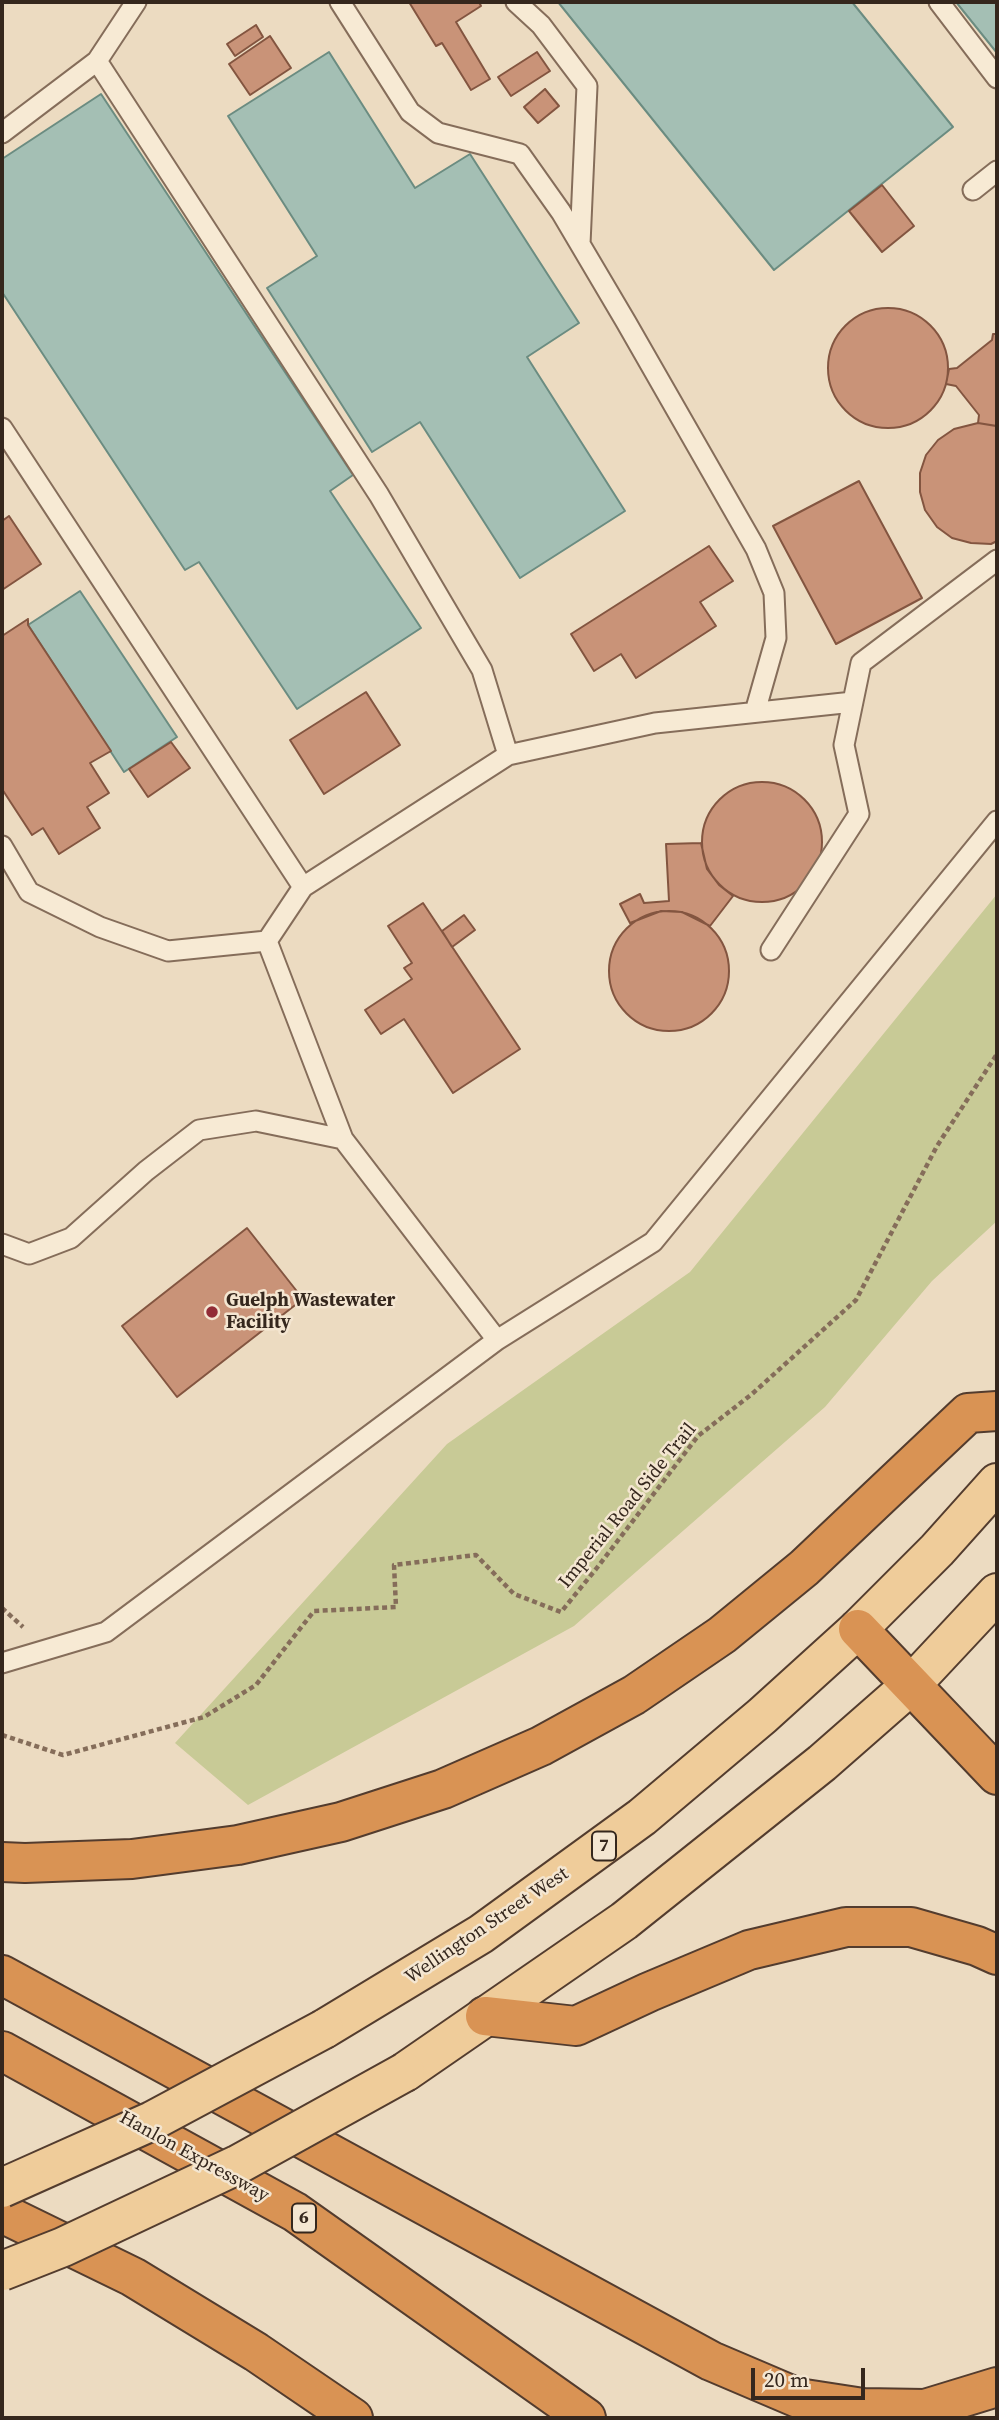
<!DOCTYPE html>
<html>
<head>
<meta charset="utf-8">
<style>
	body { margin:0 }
	#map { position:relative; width:999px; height:2420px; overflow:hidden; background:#ecdbc1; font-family:"Source Serif 4",serif }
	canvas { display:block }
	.frame { position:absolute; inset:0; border:4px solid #35271d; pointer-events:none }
	.scale { position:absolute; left:751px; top:2368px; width:114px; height:32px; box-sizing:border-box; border:4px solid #35271d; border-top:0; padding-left:9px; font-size:21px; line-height:24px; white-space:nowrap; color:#35271d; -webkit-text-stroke:5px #f4e6d1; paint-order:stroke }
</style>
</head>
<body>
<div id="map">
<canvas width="999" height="2420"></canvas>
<div class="frame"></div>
<div class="scale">20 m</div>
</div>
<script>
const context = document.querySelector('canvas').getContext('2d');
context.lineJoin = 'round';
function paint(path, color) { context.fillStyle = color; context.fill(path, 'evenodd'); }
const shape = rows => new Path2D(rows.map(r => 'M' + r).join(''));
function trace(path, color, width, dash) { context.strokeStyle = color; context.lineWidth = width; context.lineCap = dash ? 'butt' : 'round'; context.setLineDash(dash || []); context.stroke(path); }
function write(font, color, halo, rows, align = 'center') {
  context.font = font + ' "Source Serif 4",serif'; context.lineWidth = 5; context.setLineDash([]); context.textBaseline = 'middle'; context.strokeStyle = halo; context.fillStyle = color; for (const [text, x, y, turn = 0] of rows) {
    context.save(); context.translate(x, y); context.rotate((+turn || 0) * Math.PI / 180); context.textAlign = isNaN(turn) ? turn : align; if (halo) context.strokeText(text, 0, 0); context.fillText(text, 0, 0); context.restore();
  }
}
const green = shape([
	[997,894,997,1221,932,1281,825,1407,574,1626,248,1805,175,1743,447,1444,690,1272]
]);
const water = shape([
	[558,2,852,2,953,127,774,270,558,2],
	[956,2,997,2,997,53,956,2],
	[329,52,415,188,470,154,579,323,527,357,625,511,520,578,420,422,372,452,267,288,317,256,228,116,329,52],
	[101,94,353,475,330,491,421,628,297,709,199,562,185,570,2,292,2,159,101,94],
	[80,591,177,737,124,772,28,625,80,591]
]);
const building = shape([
	[409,2,479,2,481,6,456,22,490,79,471,90,442,43,436,46,409,2],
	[256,25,263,37,235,56,227,44,256,25],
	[270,36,291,68,250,95,229,64,270,36],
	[537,52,550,71,511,96,498,77,537,52],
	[545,89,559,106,538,123,524,107,545,89],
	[882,185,914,226,882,252,849,211,882,185],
	'828 368a60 60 0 1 1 120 0a60 60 0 1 1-120 0Z',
	[993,334,997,334,996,426,978,423,979,415,956,386,946,384,949,369,957,368,992,340,993,334],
	[978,423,997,426,997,541,991,544,971,543,952,538,937,527,925,510,920,492,920,473,926,455,938,440,954,429,978,423],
	[859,481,922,598,836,644,773,526,859,481],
	[9,516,41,564,2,590,2,521,9,516],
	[709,546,733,581,700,602,716,626,636,678,621,654,594,671,571,634,709,546],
	[28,619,28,625,111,751,90,763,109,793,87,807,100,828,59,854,43,828,32,835,2,789,2,636,28,619],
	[366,692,400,745,324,794,290,740,366,692],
	[171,742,190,768,148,797,129,769,171,742],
	'702 842a60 60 0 1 1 120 0a60 60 0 1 1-120 0Z',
	[701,843,707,869,719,885,733,896,710,926,682,912,661,911,630,923,620,904,640,894,644,903,669,901,666,844,701,843],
	[423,903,520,1049,453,1093,404,1019,381,1034,365,1010,412,979,404,968,412,963,388,926,423,903],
	'609 971a60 60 0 1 1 120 0a60 60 0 1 1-120 0Z',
	[464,915,475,930,452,947,442,931,464,915],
	[247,1228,303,1299,177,1397,122,1326,247,1228]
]);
const path = shape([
	[2,1608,23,1627],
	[2,1735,63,1755,204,1717,256,1685,314,1611,396,1607,394,1565,476,1555,514,1594,561,1612,596,1569,698,1436,752,1394,856,1300,937,1146,997,1054]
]);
const lane = shape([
	[136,2,97,61,379,495,482,670,508,755],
	[340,2,410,112,438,133,520,154,561,212,626,322,756,549,774,593,776,638,755,712],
	[516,2,541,25,587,86,580,244],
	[939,2,997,78],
	[2,133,97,61],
	[973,190,997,171],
	[2,428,303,887],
	[2,846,29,892,100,927,168,951,267,941,303,887,508,755,655,723,853,702],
	[267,941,343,1139,497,1340],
	[771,950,859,814,844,745,861,663,997,560],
	[2,1244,29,1254,71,1238,146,1171,199,1130,256,1121,343,1139],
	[2,1663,106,1632,497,1340,653,1242,997,821]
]);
const primary = shape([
	[324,2029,481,1934,642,1817,762,1716,858,1629,937,1550,997,1483],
	[405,2072,624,1921,822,1763,911,1685,997,1593]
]);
const highway = shape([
	[858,1629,997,1775],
	[2,1862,25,1863,132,1859,238,1845,341,1822,443,1789,541,1746,634,1695,722,1635,804,1568,968,1413,997,1411],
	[2,1975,711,2361,798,2398,863,2408,925,2409,997,2387],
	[485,2016,576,2026,649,1992,749,1950,846,1927,911,1927,977,1946,997,1955],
	[2,2051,295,2212,586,2418],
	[2,2213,133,2277,256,2352,353,2418]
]);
const primaryBridge = shape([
	[2,2188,152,2121,324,2029],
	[2,2271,63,2247,237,2165,405,2072]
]);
const markers = [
	[212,1312,7,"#922c36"]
];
const shields = [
	[604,1846,24],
	[304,2218,24]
];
const shieldNames = [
	["7",604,1846],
	["6",304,2218]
];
const poiNames = [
	["Guelph Wastewater",226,1301],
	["Facility",226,1323]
];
const streetNames = [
	["Imperial Road Side Trail",628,1506,-51],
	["Wellington Street West",487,1926,-34],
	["Hanlon Expressway",194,2157,29]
];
paint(green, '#c8ca96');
paint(water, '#a4bfb4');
trace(water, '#6b8c81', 2);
paint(building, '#c99378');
trace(building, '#835540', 2);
trace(lane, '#856d5a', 23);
trace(primary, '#533c2e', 42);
trace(highway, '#533c2e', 42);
trace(path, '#856d5a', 4.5, [5, 3.5]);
trace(lane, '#f7ead4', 19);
trace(primary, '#efcc9a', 38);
trace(highway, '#d99354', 38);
trace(primaryBridge, '#533c2e', 42, []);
trace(primaryBridge, '#efcc9a', 38);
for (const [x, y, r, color] of markers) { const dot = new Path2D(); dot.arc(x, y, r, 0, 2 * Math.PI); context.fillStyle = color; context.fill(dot); trace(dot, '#f4e6d1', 2.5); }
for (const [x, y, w] of shields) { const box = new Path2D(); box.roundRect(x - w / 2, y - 14.5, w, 29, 5); context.fillStyle = '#f4e6d1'; context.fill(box); trace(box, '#35271d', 2); }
write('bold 18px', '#35271d', null, shieldNames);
write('bold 19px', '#35271d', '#f4e6d1', poiNames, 'left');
write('19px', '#35271d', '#f4e6d1', streetNames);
</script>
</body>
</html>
